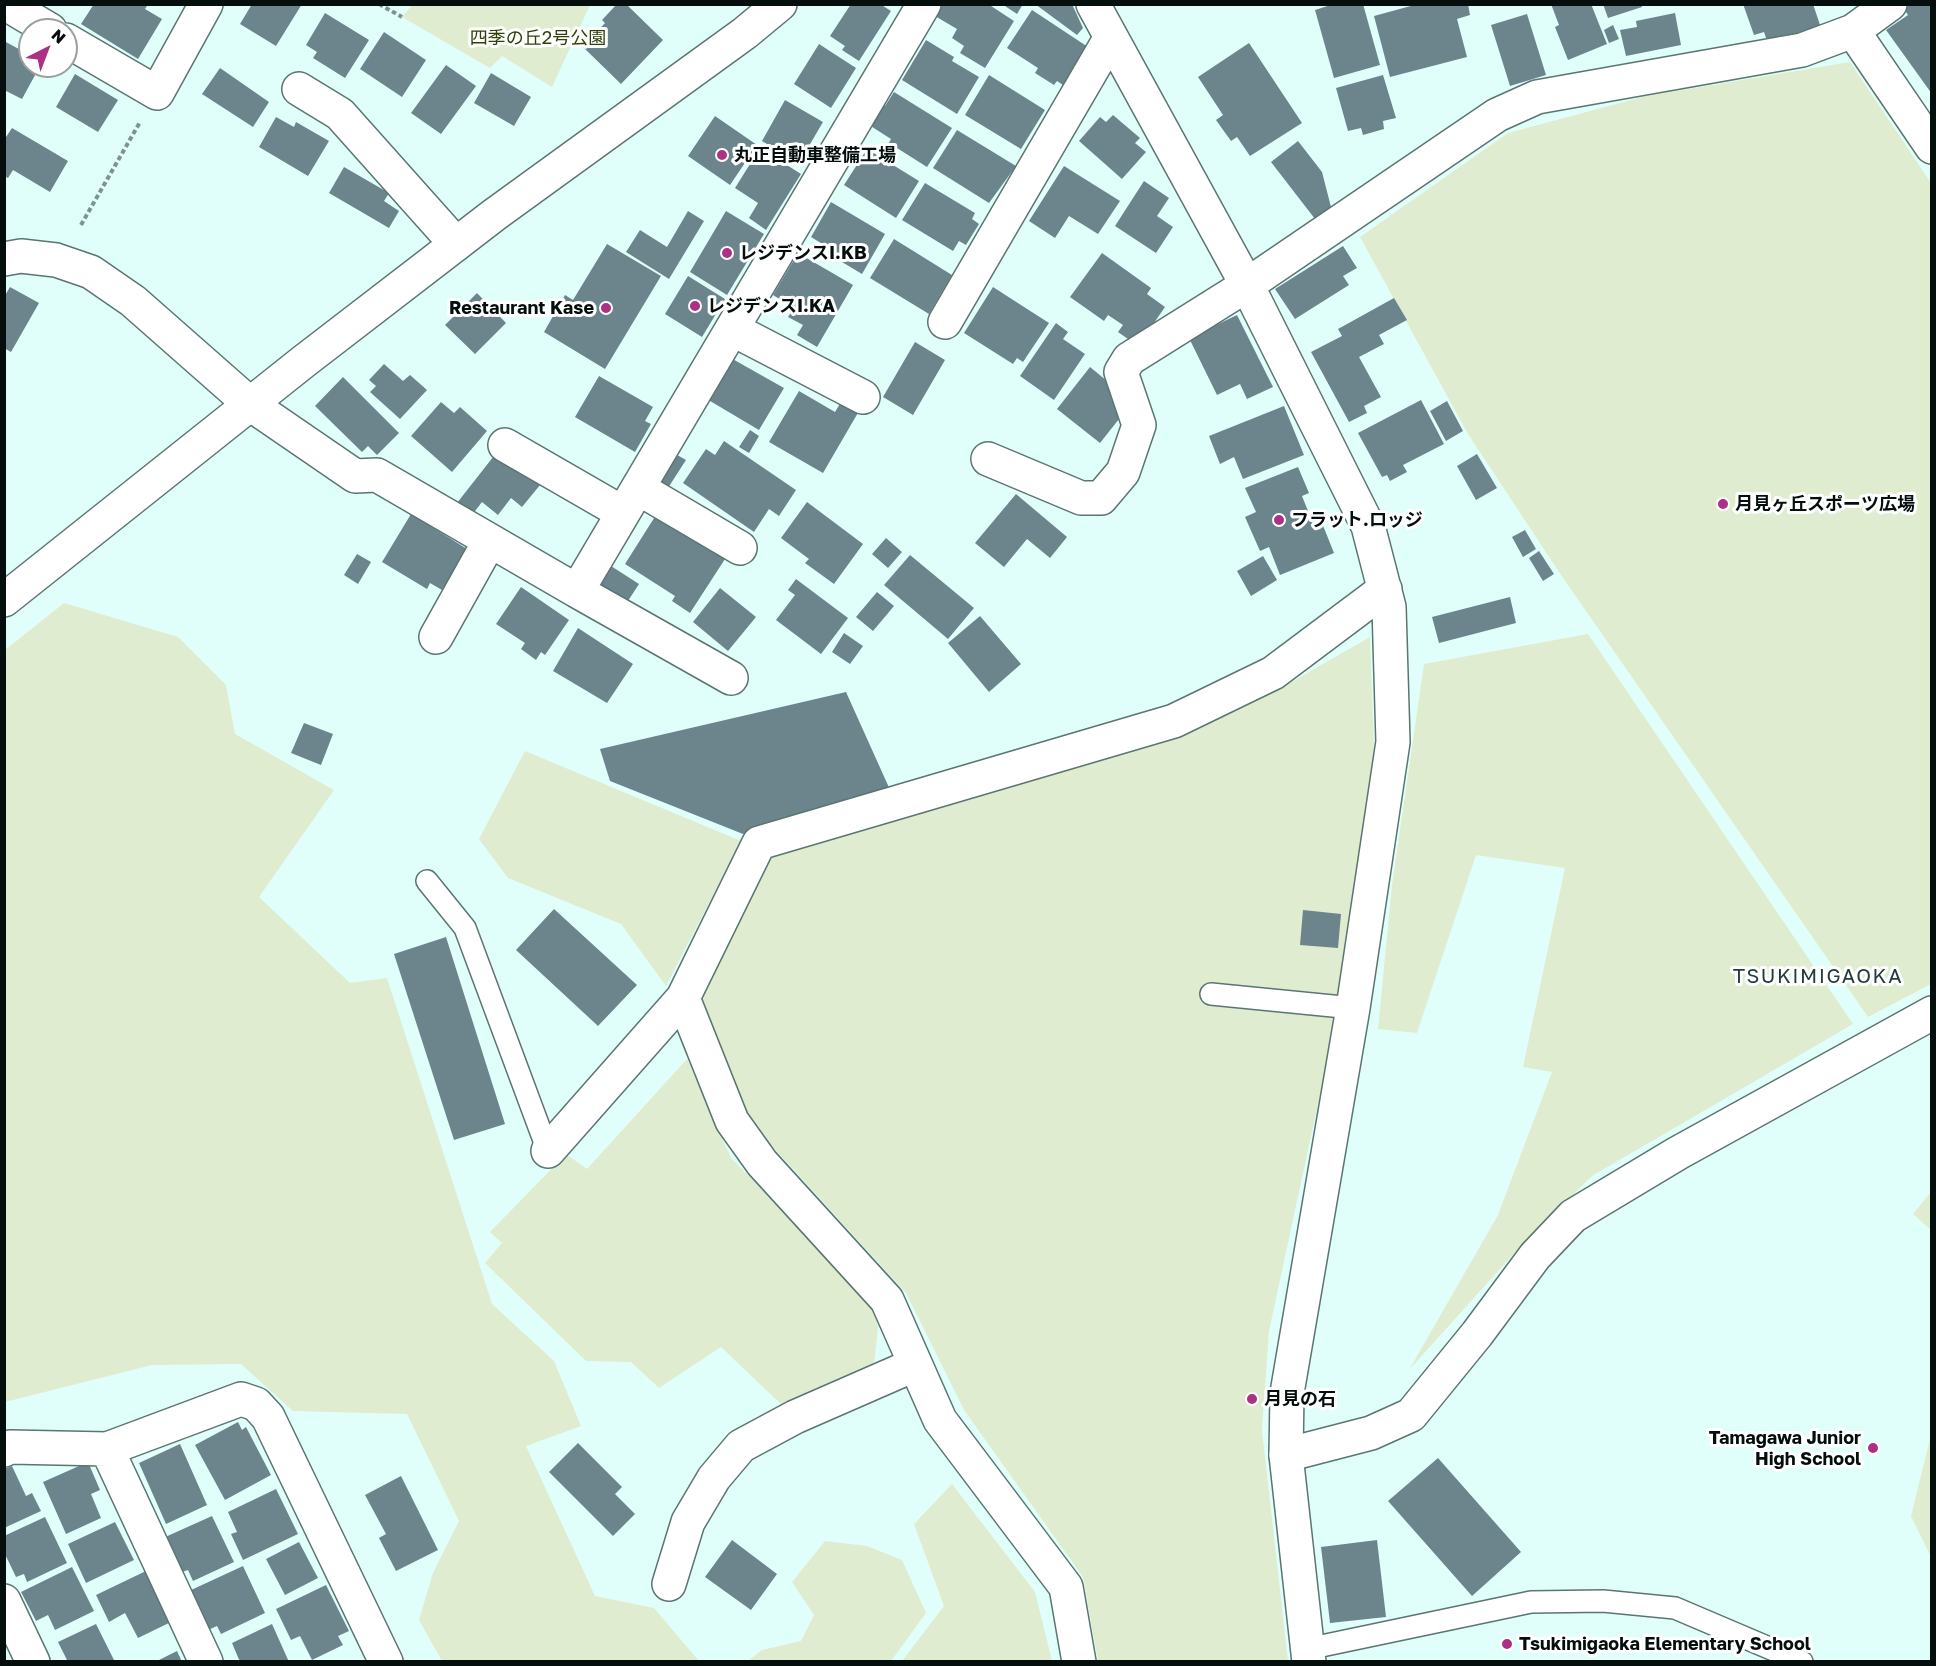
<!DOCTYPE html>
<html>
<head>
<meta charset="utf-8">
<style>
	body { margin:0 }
	#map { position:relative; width:1936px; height:1666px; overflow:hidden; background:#e0fffb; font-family:"Golos Text",sans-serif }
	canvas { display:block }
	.frame { position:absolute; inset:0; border:6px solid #040e0d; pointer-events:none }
	.north { position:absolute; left:18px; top:18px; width:60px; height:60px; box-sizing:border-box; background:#fff; border:2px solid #9b9f9e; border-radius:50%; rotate:42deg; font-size:16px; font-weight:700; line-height:24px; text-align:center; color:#040e0d }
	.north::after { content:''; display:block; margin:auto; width:21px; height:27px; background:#ac3184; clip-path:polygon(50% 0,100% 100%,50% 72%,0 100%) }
</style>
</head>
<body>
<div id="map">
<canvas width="1936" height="1666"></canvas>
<div class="frame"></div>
<div class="north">N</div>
</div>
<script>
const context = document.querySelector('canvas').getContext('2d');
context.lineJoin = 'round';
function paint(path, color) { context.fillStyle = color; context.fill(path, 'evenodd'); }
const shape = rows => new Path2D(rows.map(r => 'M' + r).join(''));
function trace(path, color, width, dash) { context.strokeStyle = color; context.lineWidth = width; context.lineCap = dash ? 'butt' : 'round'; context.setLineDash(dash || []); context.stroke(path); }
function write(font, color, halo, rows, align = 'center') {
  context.font = font + ' "Golos Text","Noto Sans JP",sans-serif'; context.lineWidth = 6; context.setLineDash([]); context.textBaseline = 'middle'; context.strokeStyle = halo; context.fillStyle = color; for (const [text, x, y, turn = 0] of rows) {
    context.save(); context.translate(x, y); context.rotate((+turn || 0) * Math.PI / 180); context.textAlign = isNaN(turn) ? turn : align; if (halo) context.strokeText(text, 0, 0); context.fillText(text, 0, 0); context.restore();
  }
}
const green = shape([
	[413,4,590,4,590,5,552,87,502,56,490,68,402,17],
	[1850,62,1931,183,1931,984,1868,1017,1561,575,1468,434,1360,237,1508,133,1646,96],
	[64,603,178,637,226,685,235,734,334,790,259,897,350,983,387,978,492,1304,554,1361,581,1426,526,1446,595,1596,654,1608,699,1661,442,1661,419,1620,433,1573,459,1521,407,1414,293,1411,241,1364,152,1365,5,1402,5,650],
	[1588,634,1853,1024,1592,1176,1519,1248,1409,1370,1498,1215,1552,1072,1523,1067,1565,868,1476,855,1417,1033,1378,1029,1392,885,1424,664],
	[1370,637,1374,747,1335,1025,1269,1331,1262,1430,1288,1661,1098,1661,1083,1577,964,1410,906,1293,751,1123,695,992,768,850,1183,731,1274,692],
	[525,751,741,841,666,986,621,924,508,878,479,839],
	[687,1059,731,1158,872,1300,878,1328,873,1373,783,1406,721,1347,659,1388,631,1362,586,1361,485,1263,502,1243,490,1232,566,1154,587,1169],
	[1931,1192,1931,1230,1913,1214],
	[1931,1435,1931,1557,1911,1516],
	[952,1484,1035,1592,1052,1661,902,1661,944,1606,914,1524],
	[825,1541,867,1546,902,1560,926,1613,891,1661,748,1661,762,1650,801,1641,814,1615,792,1582]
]);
const building = shape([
	[94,4,148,4,145,9,162,19,138,59,81,24],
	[252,4,302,4,276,46,240,24],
	[617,4,626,4,663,40,621,84,583,47,605,23,602,20],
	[851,4,880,4,891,11,859,61,842,50,845,46,830,36],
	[942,4,988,4,1014,21,985,68,960,53,964,46,952,38,957,29,935,16],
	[1002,4,1023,4,1017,14],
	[1035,4,1072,4,1083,28,1077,35],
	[1334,4,1363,4,1380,65,1334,78,1315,10],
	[1418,4,1468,4,1470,15,1457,19,1467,57,1390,77,1374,16],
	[1551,4,1591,4,1607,44,1568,60,1555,27,1559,25],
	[1603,4,1641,4,1642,7,1608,18],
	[1743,4,1813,4,1820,25,1768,44,1764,32,1754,35],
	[1911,4,1932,4,1932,94,1886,30,1908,15,1904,9],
	[1032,10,1088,47,1063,85,1057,81,1054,85,1035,73,1038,68,1007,48],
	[325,13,369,40,345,78,313,58,317,52,306,45],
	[1675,13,1681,45,1626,56,1620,30,1637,27,1636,21],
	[1527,14,1546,75,1510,86,1491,25],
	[1613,25,1619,39,1609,43,1604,30],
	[384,32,426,60,402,97,360,69],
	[926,40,954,57,952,61,979,77,957,114,902,80],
	[4,41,30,55,30,66,40,66,22,99,4,90],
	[1249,43,1302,123,1250,156,1237,137,1231,141,1216,120,1223,115,1198,77],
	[819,44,856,68,831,108,794,84],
	[446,65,476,86,441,134,411,113],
	[220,68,269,102,253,127,202,94],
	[491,73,531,97,514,126,474,103],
	[75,74,118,100,98,132,56,107],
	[989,75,1045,110,1021,149,965,115],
	[1383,75,1396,118,1383,121,1384,129,1363,135,1361,128,1348,131,1336,88],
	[894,92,952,128,927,167,889,143,891,139,866,123,879,102,885,106],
	[785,100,823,122,799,163,762,141],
	[1113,115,1140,138,1135,143,1146,152,1122,179,1079,141,1100,117,1106,122],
	[715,116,757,145,730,185,688,156],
	[276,117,294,127,296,122,329,141,308,176,259,147],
	[12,128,68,161,50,192,13,170,8,178,4,176,4,140],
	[957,130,1016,166,989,203,933,168],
	[1298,141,1322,172,1331,207,1315,219,1271,162],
	[760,148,801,174,766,230,749,218,758,203,735,188],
	[867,149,919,181,896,218,844,185],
	[1064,166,1120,201,1098,234,1069,216,1055,238,1029,221],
	[344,167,389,193,384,201,399,211,389,228,329,193],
	[1144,181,1169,198,1157,216,1173,227,1156,253,1115,226],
	[925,183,975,213,972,219,979,224,966,245,959,241,953,251,902,220],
	[831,202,885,234,862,274,832,256,834,251,811,237],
	[688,211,704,221,669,279,626,252,640,230,667,247],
	[726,211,764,234,727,295,690,272],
	[894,239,952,275,929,314,870,278],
	[607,244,661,276,605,369,544,332,565,295,573,300],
	[1343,246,1357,268,1343,276,1349,285,1295,319,1275,289],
	[798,253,853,285,817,347,797,335,803,325,788,317,794,308,773,295],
	[1102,253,1151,288,1147,294,1165,307,1138,346,1118,332,1123,325,1108,315,1104,321,1070,297],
	[688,276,725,299,702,337,665,314],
	[10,287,39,303,11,352,4,348,4,297],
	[993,287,1049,323,1023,362,1017,358,1013,364,964,333],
	[477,293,506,323,475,354,445,325],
	[1394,298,1407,320,1379,335,1384,344,1359,357,1381,397,1364,406,1367,413,1349,422,1311,352,1342,336,1338,329],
	[1237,315,1273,387,1247,399,1240,384,1217,395,1189,338],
	[1056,323,1068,332,1063,339,1085,354,1054,400,1020,376],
	[915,342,945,360,913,415,883,397],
	[729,357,784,388,759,430,705,398],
	[384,364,403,381,410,375,427,390,400,419,370,392,376,386,369,380],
	[1090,367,1124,395,1115,407,1123,414,1100,443,1057,409],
	[599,376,653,407,645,421,651,424,635,452,575,417],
	[343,377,399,433,377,455,368,446,362,452,315,406],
	[799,391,835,412,841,402,859,411,823,473,769,442],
	[1421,400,1444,444,1403,465,1407,472,1390,481,1387,475,1382,477,1358,433],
	[1447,401,1463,431,1446,441,1430,411],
	[441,402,454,413,460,407,487,431,452,472,411,436],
	[1284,406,1304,455,1243,479,1234,457,1220,464,1209,436],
	[750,430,759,436,749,453,739,447],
	[724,441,796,490,779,516,769,509,754,532,683,483,706,449,715,455],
	[497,452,540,485,522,507,511,498,498,515,482,502,472,515,457,503],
	[672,452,686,460,666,491,653,483],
	[1477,454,1497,488,1476,500,1457,466],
	[1298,467,1309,493,1302,496,1314,526,1322,523,1334,553,1280,575,1269,547,1260,551,1245,517,1256,512,1245,488],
	[1016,494,1067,537,1050,558,1027,539,1004,567,975,543],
	[807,502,863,544,834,584,805,563,809,559,781,538],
	[411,514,467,549,442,590,430,583,427,589,382,562],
	[656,515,725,559,690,613,672,601,675,596,625,564],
	[1525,530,1536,549,1523,557,1512,537],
	[886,538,902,552,888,568,872,554],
	[1539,551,1554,574,1543,581,1529,558],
	[357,554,371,562,358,584,344,575],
	[910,555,974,608,948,639,884,585],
	[1263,556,1277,580,1251,596,1237,571],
	[611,566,639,584,626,604,598,586],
	[796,579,848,618,821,654,776,620,795,595,788,590],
	[521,587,569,620,545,655,541,652,536,660,521,649,525,643,496,624],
	[720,588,756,617,728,651,693,622],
	[877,592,894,606,873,631,856,617],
	[1510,597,1516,623,1439,643,1432,617],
	[980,616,1021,664,989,692,948,643],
	[578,628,633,664,607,703,553,671],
	[844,633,863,646,850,664,832,652],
	[846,692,891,792,743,834,610,781,600,749],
	[304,723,333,734,321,765,291,753],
	[554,909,637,985,598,1026,516,950],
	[1303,910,1341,914,1338,948,1300,945],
	[446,937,505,1124,454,1140,394,954],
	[238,1422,242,1430,246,1427,271,1475,225,1500,195,1445],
	[578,1443,622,1487,615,1494,635,1514,613,1536,549,1472],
	[180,1444,207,1505,166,1524,139,1463],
	[1438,1458,1521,1552,1472,1596,1388,1501],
	[88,1462,100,1490,91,1494,101,1518,66,1534,43,1482],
	[12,1466,26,1496,32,1493,41,1511,4,1528,4,1469],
	[401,1476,438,1550,396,1571,379,1538,386,1534,365,1495],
	[276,1489,298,1534,243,1560,231,1534,237,1532,228,1512],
	[212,1516,234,1562,193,1581,188,1570,182,1572,163,1538],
	[45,1517,67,1563,27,1582,24,1574,16,1577,4,1552,4,1536],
	[115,1522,134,1560,86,1583,68,1544],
	[732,1540,777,1574,751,1610,705,1577],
	[1377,1540,1386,1617,1330,1623,1321,1547],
	[299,1542,318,1578,285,1595,266,1559],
	[243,1566,265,1613,221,1634,217,1626,208,1630,189,1591],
	[72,1567,94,1611,55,1630,48,1615,36,1621,21,1592],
	[148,1570,173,1621,138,1638,125,1613,109,1622,96,1595],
	[326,1585,349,1631,338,1636,343,1645,312,1660,300,1636,291,1640,276,1609],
	[96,1624,115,1662,68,1662,58,1642],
	[272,1624,289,1662,240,1662,232,1643],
	[177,1651,182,1662,155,1662]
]);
const path = shape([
	[379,4,402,17],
	[81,225,140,122]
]);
const service = shape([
	[427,881,465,928,548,1151],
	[1211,994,1353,1008],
	[1307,1649,1531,1602,1603,1601,1675,1608,1802,1662]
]);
const minor = shape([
	[6,4,50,30],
	[1093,4,1247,285,1368,526,1389,607,1393,742,1353,1008,1287,1393,1286,1455,1309,1662],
	[1853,31,1890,4],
	[66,40,157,93,206,4],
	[299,89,340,114,456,244],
	[945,322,1111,37],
	[732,329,863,397],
	[250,404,355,476,377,475,577,591,924,4],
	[505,445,623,513],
	[988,459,1081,498,1101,498,1123,472,1139,425,1121,372,1129,359,1247,285,1497,115,1537,97,1802,50,1853,31,1932,147],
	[638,488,740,548],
	[577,591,731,678],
	[436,637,489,542],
	[683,998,732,1121,762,1163,887,1300,940,1420,1066,1587,1079,1662],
	[548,1151,683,998,759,843,1174,721,1273,673,1385,589],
	[107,1449,206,1662],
	[4,1450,10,1447,107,1449,241,1399,256,1404,268,1417,386,1662],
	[669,1584,688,1522,714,1478,741,1446,795,1417,914,1365],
	[4,1601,33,1662]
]);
const tertiary = shape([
	[4,259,21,256,56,260,91,272,133,301,250,404],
	[4,600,303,362,494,215,745,33,780,4],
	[1286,1455,1371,1433,1411,1415,1477,1334,1535,1256,1573,1216,1678,1153,1932,1013]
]);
const markers = [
	[722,155,6,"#ac3184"],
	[727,253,6,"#ac3184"],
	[695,306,6,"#ac3184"],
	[606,308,6,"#ac3184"],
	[1723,504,6,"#ac3184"],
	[1279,520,6,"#ac3184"],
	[1252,1399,6,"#ac3184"],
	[1873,1448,6,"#ac3184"],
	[1507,1644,6,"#ac3184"]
];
const parkNames = [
	["四季の丘2号公園",538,38]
];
const poiNames = [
	["丸正自動車整備工場",734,155],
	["レジデンスI.KB",739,253],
	["レジデンスI.KA",707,306],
	["Restaurant Kase",594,308,"right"],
	["月見ヶ丘スポーツ広場",1735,504],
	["フラット.ロッジ",1291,520],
	["月見の石",1264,1399],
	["Tamagawa Junior",1861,1438,"right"],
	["High School",1861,1459,"right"],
	["Tsukimigaoka Elementary School",1519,1644]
];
const neighbourhoodNames = [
	["TSUKIMIGAOKA",1818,977]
];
paint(green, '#e0eccf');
paint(building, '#6c858d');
trace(service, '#5a7572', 24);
trace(minor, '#5a7572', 36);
trace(tertiary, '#5a7572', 36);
trace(path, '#7e9391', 4, [4.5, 3]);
trace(service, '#fff', 21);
trace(minor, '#fff', 33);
trace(tertiary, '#fff', 33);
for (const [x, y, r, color] of markers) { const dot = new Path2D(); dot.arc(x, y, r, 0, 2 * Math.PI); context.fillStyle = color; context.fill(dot); trace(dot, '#fff', 2); }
write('18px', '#2f4006', '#fff', parkNames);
write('bold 18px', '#040e0d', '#fff', poiNames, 'left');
context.letterSpacing = '1.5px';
write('20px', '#233c3a', '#fff', neighbourhoodNames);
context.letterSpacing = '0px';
</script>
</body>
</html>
